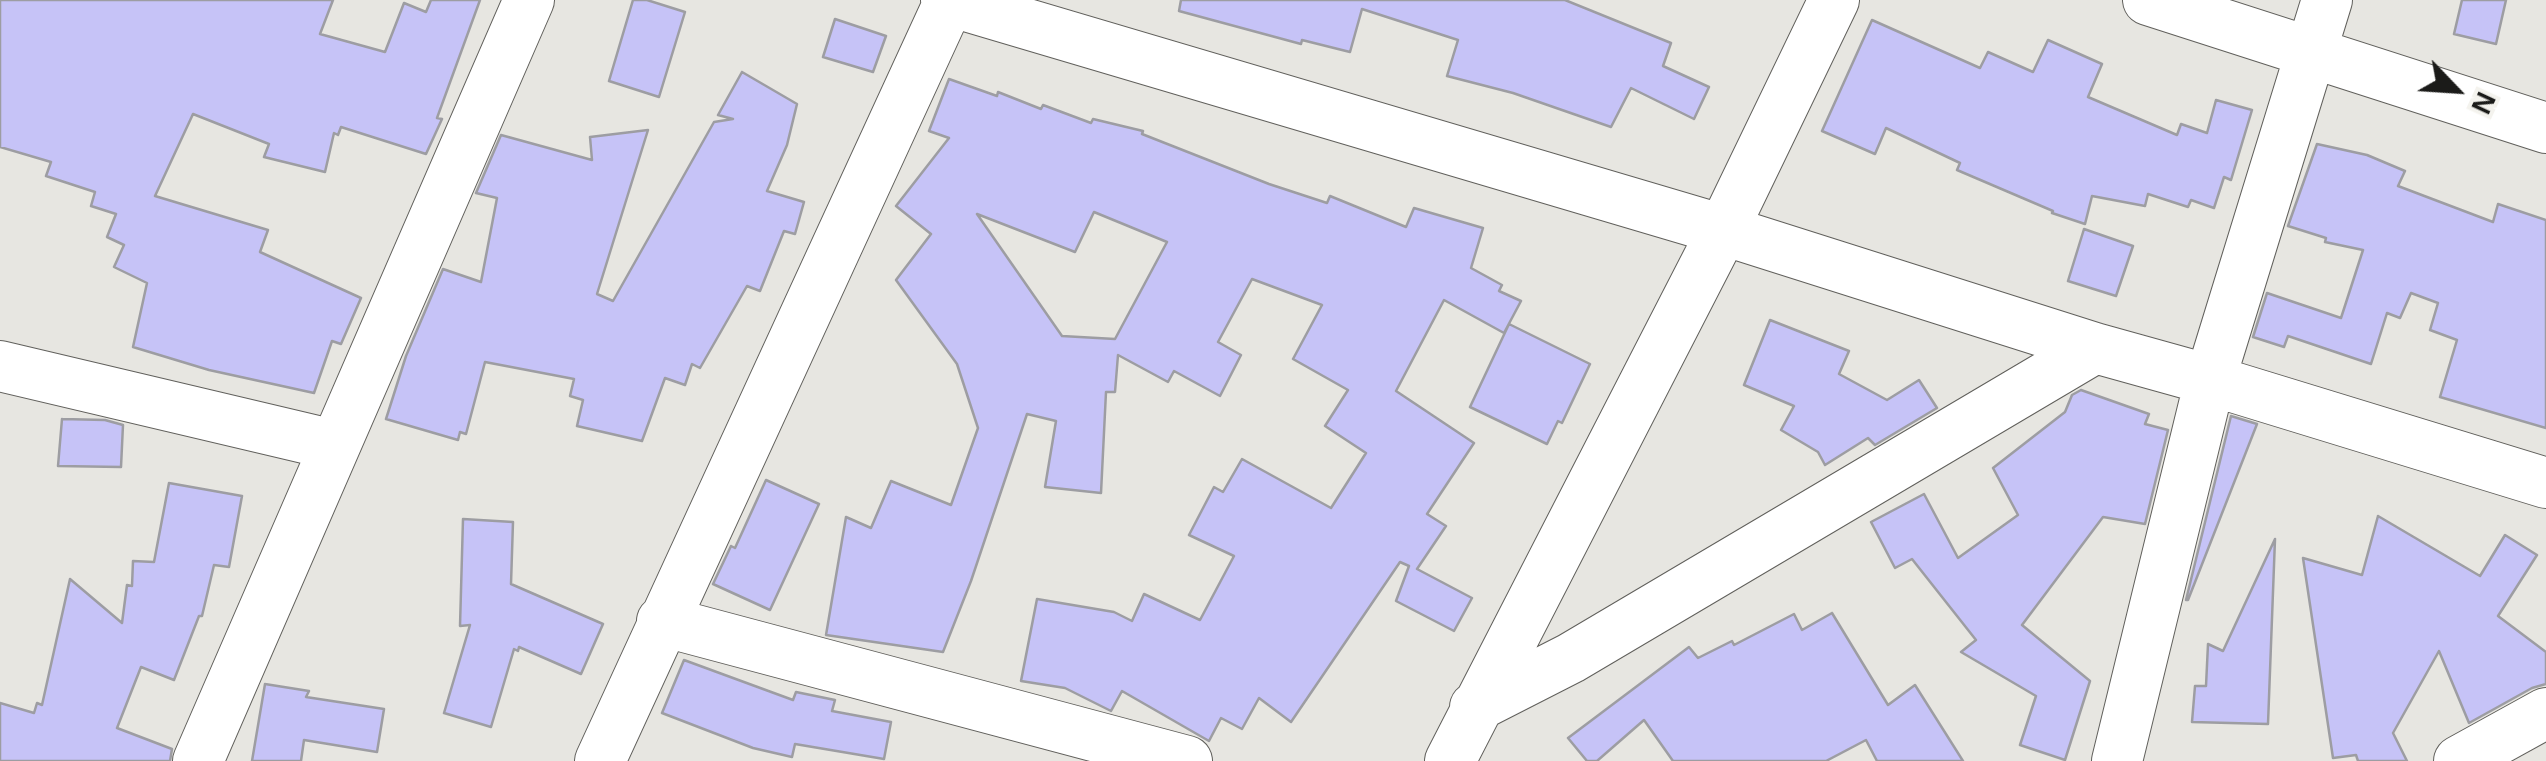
<!DOCTYPE html>
<html>
<head>
<meta charset="utf-8">
<style>
	body { margin:0 }
	#map { position:relative; width:2546px; height:761px; overflow:hidden; background:#e7e6e1; font-family:Helvetica,sans-serif }
	canvas { display:block }
	.north { position:absolute; left:2406px; top:40px; width:100px; height:100px; -webkit-text-stroke:8px #f4f3ee; paint-order:stroke; rotate:115deg; font-size:28px; font-weight:700; line-height:40px; text-align:center; color:#1b1b19 }
	.north::after { content:''; display:block; margin:auto; width:35px; height:45px; background:#1b1b19; clip-path:polygon(50% 0,100% 100%,50% 72%,0 100%) }
</style>
</head>
<body>
<div id="map">
<canvas width="2546" height="761"></canvas>
<div class="north">N</div>
</div>
<script>
const context = document.querySelector('canvas').getContext('2d');
context.lineJoin = 'round';
function paint(path, color) { context.fillStyle = color; context.fill(path, 'evenodd'); }
const shape = rows => new Path2D(rows.map(r => 'M' + r).join(''));
function trace(path, color, width, dash) { context.strokeStyle = color; context.lineWidth = width; context.lineCap = dash ? 'butt' : 'round'; context.setLineDash(dash || []); context.stroke(path); }
const building = shape([
	[0,0,333,0,320,34,385,52,404,3,426,12,431,0,480,0,437,118,442,119,426,154,341,127,338,135,334,133,325,172,264,157,269,144,193,114,155,196,268,230,260,252,361,298,341,344,332,341,314,393,209,370,133,347,147,283,114,267,124,245,107,237,116,214,91,206,95,192,46,176,51,162,0,147,0,0],
	[633,0,647,0,685,12,659,97,609,81,633,0],
	[1181,0,1565,0,1671,43,1663,66,1709,87,1694,119,1631,88,1611,127,1513,93,1447,76,1458,40,1362,9,1350,52,1302,40,1301,44,1179,11,1181,0],
	[2462,0,2506,0,2496,44,2454,34,2462,0],
	[835,19,886,36,873,72,823,57,835,19],
	[1872,20,1980,68,1988,52,2033,72,2048,40,2102,64,2088,97,2177,135,2181,124,2207,133,2216,100,2252,110,2231,180,2224,177,2214,208,2191,200,2188,207,2148,194,2145,206,2092,196,2085,224,2052,213,2053,211,1957,170,1960,163,1886,128,1875,154,1822,131,1872,20],
	[742,72,797,104,787,145,767,191,804,202,795,234,784,231,760,291,747,286,700,368,692,364,685,385,665,378,642,441,577,426,583,400,570,396,574,379,485,362,466,434,460,432,458,440,386,419,406,356,443,269,481,282,497,198,476,193,501,135,592,160,590,137,648,130,597,294,613,301,714,122,733,119,718,115,742,72],
	[949,79,997,96,998,92,1041,109,1043,105,1091,123,1093,119,1143,131,1142,134,1269,184,1327,203,1330,196,1406,227,1414,208,1483,228,1471,268,1502,285,1499,291,1521,301,1504,333,1444,300,1396,391,1474,443,1427,514,1446,526,1417,569,1472,598,1454,631,1396,601,1409,566,1400,562,1291,722,1259,698,1242,729,1221,718,1209,741,1122,691,1111,711,1065,688,1021,681,1037,599,1114,612,1132,621,1144,594,1200,620,1234,556,1189,535,1214,487,1223,492,1242,459,1331,508,1366,453,1325,426,1348,390,1293,359,1322,305,1252,279,1218,342,1241,355,1220,396,1174,371,1168,382,1118,355,1115,392,1106,392,1101,493,1045,487,1056,421,1027,414,971,581,943,652,826,635,846,517,871,528,891,481,951,505,978,428,957,364,896,280,931,234,896,206,949,138,929,131,949,79],
	[1094,212,1167,242,1115,339,1062,336,977,214,1075,252,1094,212],
	[2317,144,2367,155,2405,171,2398,186,2493,222,2498,204,2546,220,2546,428,2440,397,2457,340,2430,330,2438,303,2411,293,2400,318,2387,313,2371,364,2288,336,2284,347,2253,337,2267,293,2341,318,2363,250,2325,242,2326,238,2288,226,2317,144],
	[2084,229,2133,246,2116,296,2068,281,2084,229],
	[1770,320,1849,351,1839,374,1887,400,1919,380,1937,408,1875,445,1868,438,1825,465,1818,452,1781,430,1794,406,1744,385,1770,320],
	[1509,324,1590,364,1562,423,1558,421,1547,444,1470,407,1509,324],
	[2081,390,2149,414,2145,424,2168,430,2145,524,2103,517,2022,625,2090,681,2065,760,2020,745,2036,696,1961,652,1976,640,1912,559,1895,568,1871,522,1924,494,1958,558,2018,515,1993,468,2065,412,2072,395,2081,390],
	[2231,416,2257,424,2188,600,2186,600,2231,416],
	[62,419,105,420,123,425,121,467,58,466,62,419],
	[766,480,819,504,770,610,713,584,731,546,735,548,766,480],
	[169,483,242,496,229,567,214,565,202,616,199,616,174,680,141,667,117,728,172,749,170,761,0,761,0,703,34,713,37,703,42,705,70,579,122,623,127,585,132,586,133,561,154,562,169,483],
	[2378,516,2480,576,2505,535,2537,555,2498,616,2546,652,2546,684,2532,688,2469,723,2439,651,2393,733,2407,761,2358,761,2356,755,2333,758,2303,558,2362,575,2378,516],
	[463,519,513,522,511,584,603,624,581,674,519,647,518,651,514,649,491,727,444,713,470,625,460,626,463,519],
	[2275,539,2268,724,2192,722,2195,686,2206,686,2208,644,2223,651,2275,539],
	[1832,613,1888,705,1915,685,1963,761,1877,761,1866,740,1826,761,1673,761,1644,720,1597,761,1587,761,1568,738,1689,647,1698,658,1732,641,1734,645,1794,614,1802,630,1832,613],
	[684,660,793,700,796,692,835,700,832,711,891,722,884,759,795,744,792,757,753,748,662,713,684,660],
	[265,684,309,691,306,697,384,709,377,752,304,740,301,761,252,761,265,684]
]);
const minor = shape([
	[946,0,1723,230,1834,0],
	[2148,0,2546,128],
	[0,366,334,445],
	[662,621,1187,761],
	[1475,707,1571,658,2095,348],
	[198,761,529,0],
	[600,761,950,0],
	[1450,761,1723,230,2095,348,2210,380,2546,483],
	[2117,761,2210,380,2327,0],
	[2459,761,2546,713]
]);
paint(building, '#c6c3f7');
trace(building, '#9d9da2', 2.5);
trace(minor, '#61605c', 52);
trace(minor, '#fff', 50);
</script>
</body>
</html>
